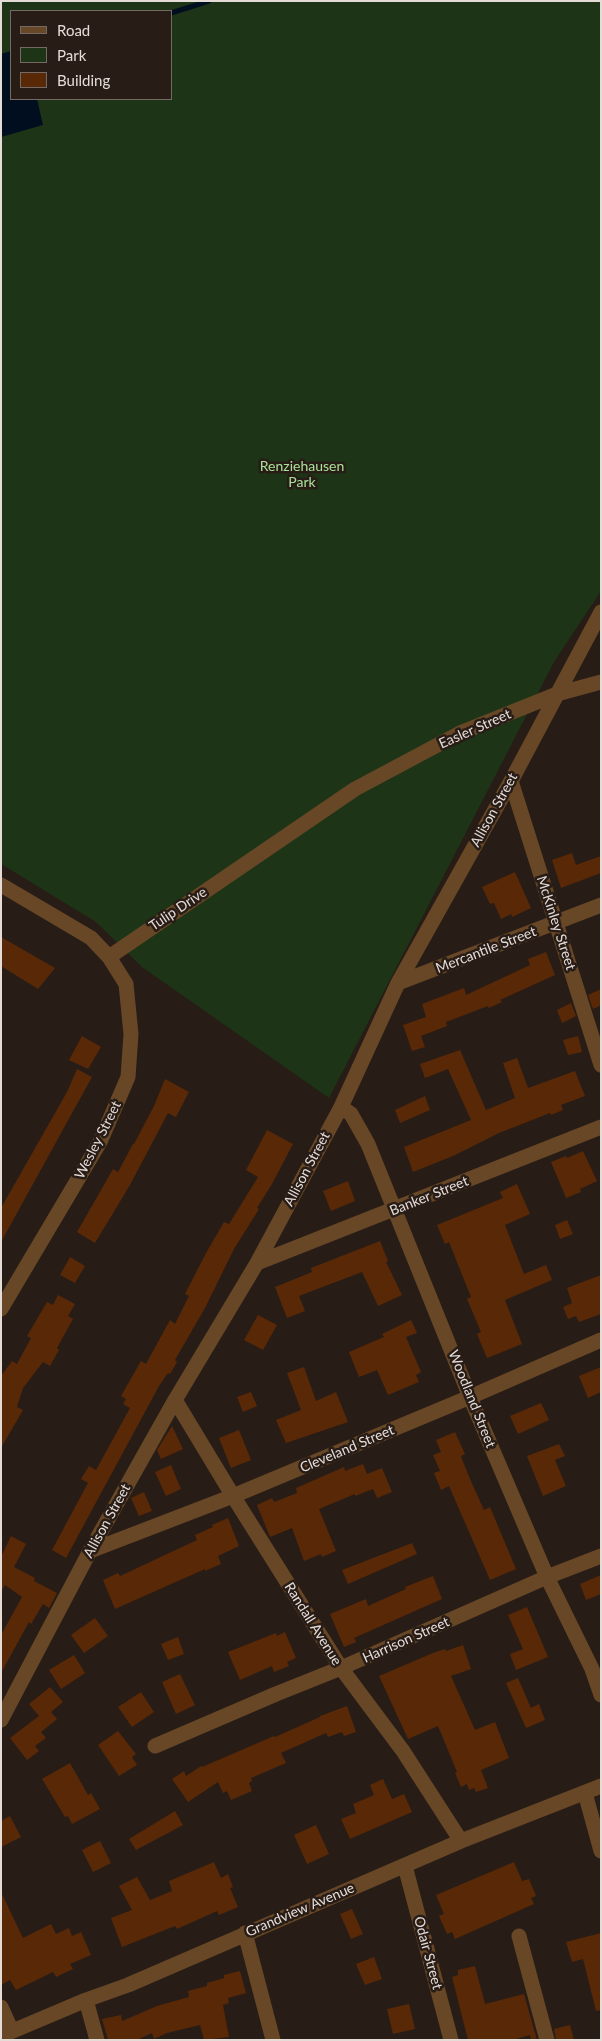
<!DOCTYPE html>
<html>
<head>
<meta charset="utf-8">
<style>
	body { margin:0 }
	#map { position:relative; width:602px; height:2041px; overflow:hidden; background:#281c16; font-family:Lato,sans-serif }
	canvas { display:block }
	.frame { position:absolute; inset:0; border:2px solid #e5dcd8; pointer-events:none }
	.legend { position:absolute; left:10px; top:10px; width:162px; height:90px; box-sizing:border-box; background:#281c16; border:1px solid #746964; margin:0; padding:6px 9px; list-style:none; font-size:15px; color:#e5dcd8 }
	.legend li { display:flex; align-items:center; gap:10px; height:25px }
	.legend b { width:25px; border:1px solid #746964 }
</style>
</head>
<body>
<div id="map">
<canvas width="602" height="2041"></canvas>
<div class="frame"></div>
<ul class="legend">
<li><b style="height:6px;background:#674726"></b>Road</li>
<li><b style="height:14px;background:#1d3417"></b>Park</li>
<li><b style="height:14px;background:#592807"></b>Building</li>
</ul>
</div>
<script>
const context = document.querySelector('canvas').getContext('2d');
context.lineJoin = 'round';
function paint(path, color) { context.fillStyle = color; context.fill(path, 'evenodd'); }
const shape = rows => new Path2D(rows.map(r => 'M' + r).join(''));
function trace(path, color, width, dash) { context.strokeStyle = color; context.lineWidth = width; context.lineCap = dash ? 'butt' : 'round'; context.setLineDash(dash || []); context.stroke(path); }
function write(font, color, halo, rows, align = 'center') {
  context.font = font + ' Lato,sans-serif'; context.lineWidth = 5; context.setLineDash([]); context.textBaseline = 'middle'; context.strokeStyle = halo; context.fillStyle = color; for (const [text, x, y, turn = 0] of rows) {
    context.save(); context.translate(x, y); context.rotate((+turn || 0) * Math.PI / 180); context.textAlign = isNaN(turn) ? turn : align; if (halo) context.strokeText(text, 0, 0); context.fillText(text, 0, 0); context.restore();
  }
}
const green = shape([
	[1,1,601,1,601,591,554,662,329,1098,142,967,96,922,1,864],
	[11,11,171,11,171,99,11,99]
]);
const water = shape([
	[11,51,11,99,37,99,43,125,1,137,1,54]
]);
const stream = shape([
	[171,13,209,1]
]);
const building = shape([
	[572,853,576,865,601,856,601,873,561,888,552,860],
	[515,872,531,908,512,917,511,914,501,919,494,903,490,904,482,887],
	[1,937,55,968,38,989,1,966],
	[546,952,555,975,500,1000,502,1002,489,1008,488,1006,446,1022,447,1026,421,1036,425,1047,412,1051,403,1025,426,1017,422,1004,464,988,466,995,530,965,528,959],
	[601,989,601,1005,593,1009,588,995],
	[571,1003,576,1016,562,1023,557,1010],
	[82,1036,101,1047,88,1069,69,1060],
	[578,1036,582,1052,568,1055,563,1040],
	[460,1050,486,1110,515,1098,503,1063,517,1058,528,1088,575,1071,585,1096,561,1105,563,1110,551,1115,550,1113,499,1133,453,1156,413,1172,404,1147,471,1120,448,1069,425,1078,420,1064],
	[77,1069,92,1077,1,1242,1,1208,67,1092],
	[165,1079,189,1092,176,1117,168,1113,130,1185,95,1243,77,1232,113,1169,118,1172,133,1144,134,1144,154,1106],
	[425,1096,430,1110,400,1123,395,1110],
	[267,1130,293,1144,272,1184,257,1208,259,1209,234,1249,205,1308,175,1360,177,1362,170,1374,168,1373,159,1386,66,1558,52,1550,88,1483,81,1479,89,1466,96,1470,130,1408,123,1404,126,1399,121,1396,141,1361,146,1364,170,1320,175,1324,189,1296,185,1294,206,1253,224,1222,229,1224,258,1177,246,1170],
	[583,1151,597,1181,580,1189,581,1192,566,1198,551,1162,566,1156,567,1158],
	[348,1181,355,1201,331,1211,323,1191],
	[517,1184,530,1214,505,1225,524,1274,546,1265,552,1280,505,1300,522,1344,487,1358,477,1334,481,1332,467,1299,471,1297,449,1242,445,1244,437,1225,503,1198,500,1192],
	[567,1220,573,1234,560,1239,555,1225],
	[380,1241,388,1261,386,1262,402,1295,378,1306,362,1272,299,1296,305,1311,287,1318,275,1287,312,1272,311,1268],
	[70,1257,85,1266,75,1283,60,1275],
	[601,1275,601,1314,579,1322,576,1316,568,1319,563,1307,572,1303,567,1288],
	[58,1295,75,1304,68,1316,73,1319,57,1348,59,1350,50,1366,43,1362,23,1388,17,1407,23,1410,1,1448,1,1376,12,1361,17,1364,31,1338,27,1336,47,1302,53,1305],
	[258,1315,277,1325,263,1350,244,1340],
	[411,1320,417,1333,406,1337,421,1372,416,1375,419,1382,388,1395,377,1370,359,1377,349,1352,384,1337,382,1334],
	[304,1367,316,1401,336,1392,348,1422,286,1443,276,1420,301,1410,287,1373],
	[601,1367,601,1392,588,1398,579,1376],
	[251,1392,257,1406,243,1412,237,1397],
	[541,1403,549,1420,518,1434,510,1416],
	[172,1426,183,1449,161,1459,157,1450],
	[239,1430,251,1460,231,1468,219,1438],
	[455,1432,465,1454,461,1456,462,1459,470,1479,484,1510,490,1507,516,1569,490,1580,449,1486,441,1490,434,1473,440,1471,433,1455,441,1452,436,1440],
	[559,1444,565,1456,555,1460,566,1486,543,1496,527,1456],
	[363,1464,367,1474,382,1468,392,1492,377,1498,373,1489,355,1496,355,1494,319,1509,336,1551,322,1557,321,1554,304,1561,292,1528,270,1537,257,1505,272,1498,274,1502,297,1493,296,1488,344,1467,345,1471],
	[171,1465,181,1489,166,1496,155,1472],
	[144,1492,152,1511,139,1516,131,1498],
	[228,1518,239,1546,218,1556,221,1564,205,1571,205,1569,115,1609,103,1580,118,1573,120,1576,197,1540,195,1535,213,1527,212,1525],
	[11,1536,26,1544,14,1567,35,1578,34,1581,57,1593,49,1608,43,1604,31,1624,29,1622,1,1673,1,1635,22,1597,5,1585,1,1592,1,1557],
	[412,1543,417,1554,348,1584,342,1570],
	[601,1575,601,1594,586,1600,580,1584],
	[433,1576,442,1599,354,1638,356,1642,344,1647,330,1614,366,1599,368,1606,406,1589,405,1587],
	[527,1607,548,1657,516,1670,510,1654,523,1649,508,1615],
	[95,1618,108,1636,84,1653,71,1635],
	[285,1632,296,1658,287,1662,289,1666,274,1672,272,1666,240,1680,228,1652,276,1633,277,1636],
	[178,1637,184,1654,168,1660,161,1644],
	[463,1645,471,1669,451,1676,475,1730,495,1722,509,1758,481,1770,488,1788,476,1792,474,1788,469,1790,467,1784,461,1787,455,1773,457,1772,438,1726,408,1739,379,1676,433,1653,445,1649,446,1651],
	[74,1655,85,1673,61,1689,49,1670],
	[180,1674,195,1705,176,1714,162,1682],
	[518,1678,531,1708,539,1704,545,1720,526,1728,506,1683],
	[50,1687,63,1702,51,1712,57,1719,41,1732,46,1738,35,1746,39,1751,27,1760,10,1738,39,1716,29,1704],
	[141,1692,154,1712,132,1727,118,1707],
	[347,1706,356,1732,344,1736,342,1732,328,1737,326,1733,281,1753,286,1763,251,1778,252,1781,249,1783,252,1791,231,1800,227,1791,223,1793,218,1782,188,1802,172,1779,184,1771,186,1776,201,1766,202,1767,274,1736,275,1737,320,1717,320,1716],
	[118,1731,136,1754,132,1757,137,1765,119,1776,98,1745],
	[70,1763,88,1795,91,1793,100,1809,72,1824,68,1816,65,1817,42,1779],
	[383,1779,392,1799,404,1794,412,1812,350,1839,341,1819,356,1813,353,1804,374,1795,370,1785],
	[175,1811,183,1825,136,1850,129,1839],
	[10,1816,21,1837,1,1847,1,1821],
	[316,1825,329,1854,307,1864,294,1835],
	[100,1841,111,1863,93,1872,82,1850],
	[214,1862,221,1878,228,1874,233,1887,230,1888,238,1907,219,1915,217,1911,177,1929,175,1926,122,1947,111,1918,132,1910,119,1886,137,1877,150,1900,172,1891,169,1881],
	[514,1862,522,1881,529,1879,536,1896,531,1898,534,1904,455,1939,452,1932,447,1934,439,1916,444,1914,436,1895],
	[1,1892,23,1938,51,1924,56,1934,69,1928,72,1936,81,1932,91,1955,70,1964,73,1969,56,1977,53,1972,16,1990,10,1980,1,1985],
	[352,1909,363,1934,351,1939,340,1914],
	[601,1933,601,2010,596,2011,583,1959,572,1962,566,1942],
	[374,1957,382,1979,365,1985,356,1964],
	[475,1966,485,2004,524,1994,537,2040,531,2040,530,2035,513,2040,468,2040,452,1977,458,1975,458,1970],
	[240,1971,246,1993,228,1998,229,2003,223,2005,229,2037,204,2040,200,2025,167,2033,154,2039,152,2033,137,2040,108,2040,102,2019,121,2015,122,2021,157,2006,189,1997,188,1991,207,1986,207,1983,224,1978,224,1975],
	[409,2004,415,2029,393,2034,387,2009],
	[570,2025,574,2040,556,2040,554,2029]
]);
const street = shape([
	[511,781,601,1065],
	[1,885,91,938,109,957,126,984,131,1034,128,1077,100,1142,1,1309],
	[109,957,355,789,460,733,557,694,601,682],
	[398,983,601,905],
	[341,1107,351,1114,368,1144,470,1397,547,1577,592,1669,601,1695],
	[257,1263,601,1127],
	[175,1400,233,1496,341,1668,403,1751,461,1841],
	[90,1551,233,1496,470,1397,601,1340],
	[1,1720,90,1551,175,1400,257,1263,341,1107,398,983,511,781,601,612],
	[155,1746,276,1694,341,1668,547,1577,601,1556],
	[585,1793,601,1851],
	[405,1866,451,2040],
	[245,1933,273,2040],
	[519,1936,547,2040],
	[86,2000,97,2040],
	[1,2007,12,2031],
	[1,2036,86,2000,128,1985,461,1841,601,1786]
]);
const parkNames = [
	["Renziehausen",302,466],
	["Park",302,482]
];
const streetNames = [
	["Easler Street",475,729,-24],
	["Allison Street",494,810,-61],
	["Tulip Drive",178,909,-34],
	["McKinley Street",556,923,72],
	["Mercantile Street",486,950,-21],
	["Wesley Street",98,1140,-63],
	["Allison Street",307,1169,-62],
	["Banker Street",429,1196,-22],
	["Woodland Street",472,1399,68],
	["Cleveland Street",347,1449,-23],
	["Allison Street",107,1521,-61],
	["Randall Avenue",313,1624,58],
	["Harrison Street",406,1640,-24],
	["Grandview Avenue",300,1910,-23],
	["Odair Street",428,1953,75]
];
paint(green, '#1d3417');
paint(water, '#000e20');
trace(stream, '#000e20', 5);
paint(building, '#592807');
trace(street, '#674726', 15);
write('14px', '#a8e199', '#281c16', parkNames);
write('14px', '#e5dcd8', '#281c16', streetNames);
</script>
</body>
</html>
